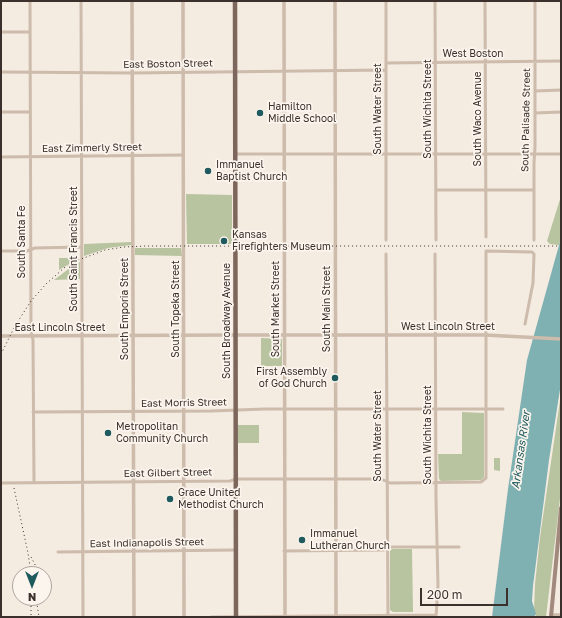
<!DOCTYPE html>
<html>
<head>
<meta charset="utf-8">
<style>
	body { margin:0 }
	#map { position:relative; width:562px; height:618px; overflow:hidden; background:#f4ebe1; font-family:"Golos Text",sans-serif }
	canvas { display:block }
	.frame { position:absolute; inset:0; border:2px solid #3b302b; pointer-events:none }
	.north { position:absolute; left:12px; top:566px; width:40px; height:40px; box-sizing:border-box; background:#fbf5ee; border:1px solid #aea6a0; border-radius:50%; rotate:180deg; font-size:11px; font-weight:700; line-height:16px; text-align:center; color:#3b302b }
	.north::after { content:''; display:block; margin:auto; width:14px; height:18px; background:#1f5a5e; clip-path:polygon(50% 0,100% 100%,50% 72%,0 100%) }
	.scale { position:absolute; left:420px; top:588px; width:88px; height:18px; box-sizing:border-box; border:2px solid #3b302b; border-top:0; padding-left:5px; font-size:12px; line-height:14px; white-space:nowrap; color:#3b302b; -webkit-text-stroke:3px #fbf5ee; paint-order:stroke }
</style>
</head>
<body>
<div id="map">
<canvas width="562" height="618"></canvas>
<div class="frame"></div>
<div class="north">N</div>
<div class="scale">200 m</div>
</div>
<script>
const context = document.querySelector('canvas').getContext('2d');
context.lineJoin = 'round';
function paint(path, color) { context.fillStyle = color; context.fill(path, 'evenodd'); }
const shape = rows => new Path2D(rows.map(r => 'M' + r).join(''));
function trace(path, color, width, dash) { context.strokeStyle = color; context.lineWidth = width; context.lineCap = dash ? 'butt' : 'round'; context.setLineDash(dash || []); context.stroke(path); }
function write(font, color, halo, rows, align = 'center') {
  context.font = font + ' "Golos Text",sans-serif'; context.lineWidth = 3.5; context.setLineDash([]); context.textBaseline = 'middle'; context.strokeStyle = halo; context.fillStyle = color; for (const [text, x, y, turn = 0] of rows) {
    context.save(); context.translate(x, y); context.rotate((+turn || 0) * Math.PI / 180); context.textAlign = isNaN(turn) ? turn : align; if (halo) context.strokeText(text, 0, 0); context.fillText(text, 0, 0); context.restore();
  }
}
const green = shape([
	[186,194,232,195,232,244,187,244],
	[561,196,561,238,559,245,550,244,547,241],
	[131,242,131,245,108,248,84,256,84,244],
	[135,248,181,248,182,256,135,255],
	[59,258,79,258,59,270],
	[80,262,80,279,54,280,71,267],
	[261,338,282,339,282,366,261,366],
	[561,394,561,490,546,617,537,617,535,614,534,611,535,584,540,537],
	[462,412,484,413,484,477,481,480,441,481,439,479,438,454,462,454],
	[238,425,259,425,259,443,238,443],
	[494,458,500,458,500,471,494,470],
	[392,549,412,549,413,612,393,612,390,610,390,551]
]);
const water = shape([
	[561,238,561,383,549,460,533,586,532,601,536,614,534,617,492,617,508,489,527,360]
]);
const minor = shape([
	[30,1,31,332,33,340,34,482],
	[81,1,83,617],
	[386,1,386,240],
	[435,1,436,240],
	[485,1,486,237],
	[1,32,30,32],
	[386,63,561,61],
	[1,72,132,73,386,70],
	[535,91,561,90],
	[1,112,30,112],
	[535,113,561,112],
	[236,154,561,154],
	[1,157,183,155],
	[436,190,534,190],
	[534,240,534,163,535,147,535,1],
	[1,251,27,251,35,248,81,247],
	[386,254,388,617],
	[435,254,436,499,438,586,436,617],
	[33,412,211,411,265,409,503,409],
	[1,483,230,481,236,479,381,479,390,483,481,482,486,478,486,251,532,252,534,254,533,283,525,324],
	[284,551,384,550,390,547,459,547],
	[58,552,236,550],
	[211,617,436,615]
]);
const tertiary = shape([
	[132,1,134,617],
	[183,1,184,617],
	[284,1,285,616],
	[335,1,336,617],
	[1,336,235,335,485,335,561,339],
	[551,615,561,615]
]);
const secondary = shape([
	[551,617,561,508]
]);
const primary = shape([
	[235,1,236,617]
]);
const rail = shape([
	[1,354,15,326,31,301,46,284,64,268,76,261,105,250,124,247,146,246,561,246],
	[14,488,28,553,31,574],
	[31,557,40,574],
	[44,580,46,584],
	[31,598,31,617],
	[36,598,39,617]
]);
const markers = [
	[260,113,4,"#1f5a5e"],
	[208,171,4,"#1f5a5e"],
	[224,241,4,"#1f5a5e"],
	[335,378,4,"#1f5a5e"],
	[108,433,4,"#1f5a5e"],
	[170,499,4,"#1f5a5e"],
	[302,540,4,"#1f5a5e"]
];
const streetNames = [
	["West Boston",473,54],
	["East Boston Street",168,64,-1],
	["South Water Street",378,109,-90],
	["South Wichita Street",428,109,-90],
	["South Waco Avenue",478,119,-90],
	["South Palisade Street",526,120,-89],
	["East Zimmerly Street",92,148,-1],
	["South Santa Fe",22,242,-90],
	["South Saint Francis Street",74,249,-90],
	["South Emporia Street",125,309,-90],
	["South Topeka Street",176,309,-90],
	["South Market Street",276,309,-90],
	["South Main Street",327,309,-90],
	["South Broadway Avenue",227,321,-90],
	["West Lincoln Street",448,327],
	["East Lincoln Street",60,328],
	["East Morris Street",184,403,-1],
	["South Wichita Street",428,435,-90],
	["South Water Street",378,436,-90],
	["East Gilbert Street",168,473,-1],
	["East Indianapolis Street",147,543,-1]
];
const poiNames = [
	["Hamilton",268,107],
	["Middle School",268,119],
	["Immanuel",216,165],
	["Baptist Church",216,177],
	["Kansas",232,235],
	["Firefighters Museum",232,247],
	["First Assembly",327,372,"right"],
	["of God Church",327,384,"right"],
	["Metropolitan",116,427],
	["Community Church",116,439],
	["Grace United",178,493],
	["Methodist Church",178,505],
	["Immanuel",310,534],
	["Lutheran Church",310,546]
];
const waterNames = [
	["Arkansas River",521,450,-82]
];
paint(green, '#b8c4a0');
paint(water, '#7fb0b2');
trace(minor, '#cdbbac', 3);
trace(tertiary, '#cdbbac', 3.5);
trace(secondary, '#a18a7d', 4);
trace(primary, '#7d675c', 4.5);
trace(rail, '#3b302b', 1, [1, 3]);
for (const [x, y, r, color] of markers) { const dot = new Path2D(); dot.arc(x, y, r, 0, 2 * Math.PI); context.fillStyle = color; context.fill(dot); trace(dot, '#fbf5ee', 1.5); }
write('10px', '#3b302b', '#fbf5ee', streetNames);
write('10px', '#3b302b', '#fbf5ee', poiNames, 'left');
write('italic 11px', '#1f5a5e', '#fbf5ee', waterNames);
</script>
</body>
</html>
